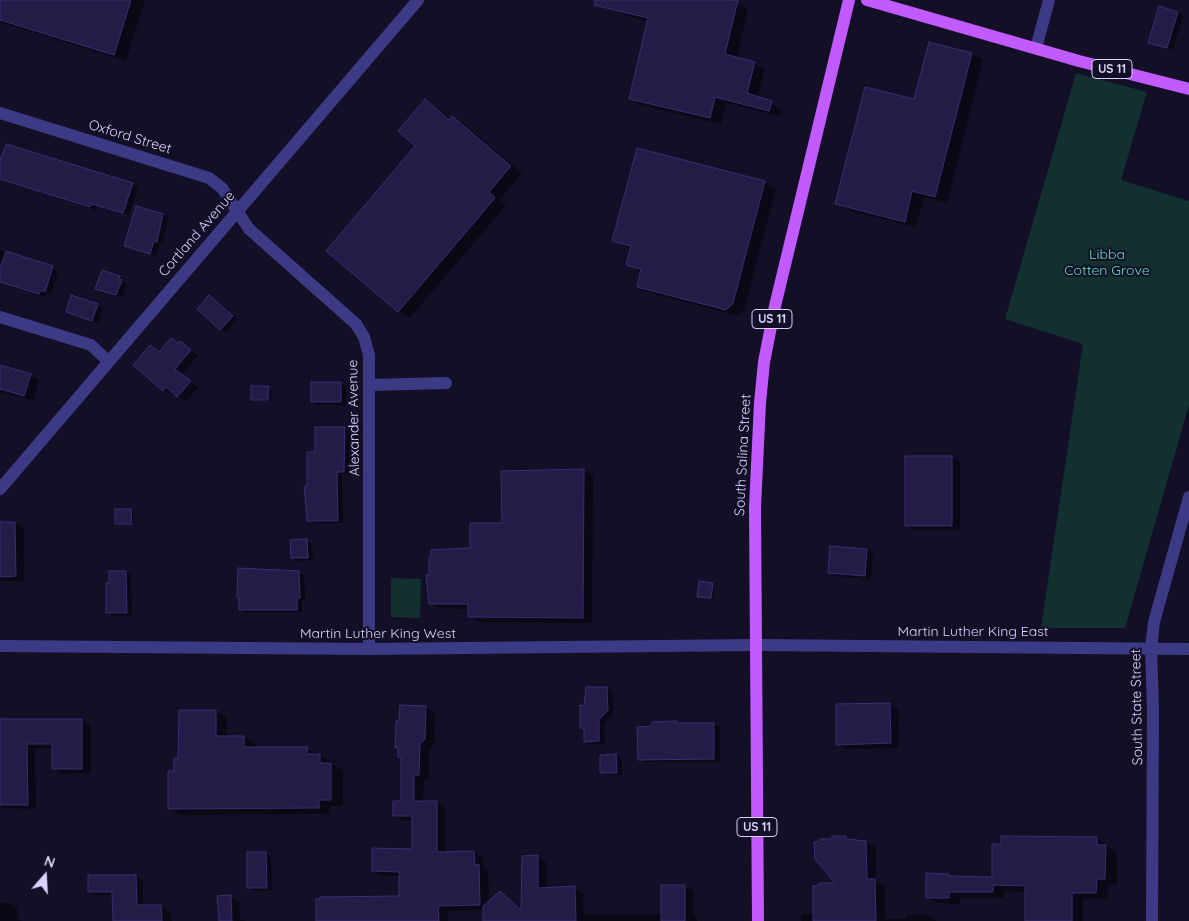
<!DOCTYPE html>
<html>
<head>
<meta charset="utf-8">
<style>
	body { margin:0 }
	#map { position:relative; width:1189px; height:921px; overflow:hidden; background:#130f26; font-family:Quicksand,sans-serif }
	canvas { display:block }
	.north { position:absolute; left:20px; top:851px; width:50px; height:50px; -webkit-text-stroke:4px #130f26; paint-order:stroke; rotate:19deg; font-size:14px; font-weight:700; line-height:20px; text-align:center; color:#d9d4ff }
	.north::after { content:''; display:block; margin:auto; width:18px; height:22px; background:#d9d4ff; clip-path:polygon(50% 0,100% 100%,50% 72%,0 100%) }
</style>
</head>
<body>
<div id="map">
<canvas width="1189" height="921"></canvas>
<div class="north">N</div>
</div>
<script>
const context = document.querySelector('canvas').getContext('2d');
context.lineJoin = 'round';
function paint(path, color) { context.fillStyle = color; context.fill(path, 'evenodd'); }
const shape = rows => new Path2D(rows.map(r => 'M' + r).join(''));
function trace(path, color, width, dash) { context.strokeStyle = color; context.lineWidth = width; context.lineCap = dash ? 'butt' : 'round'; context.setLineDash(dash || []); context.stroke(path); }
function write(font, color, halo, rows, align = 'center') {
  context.font = font + ' Quicksand,sans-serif'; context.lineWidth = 4; context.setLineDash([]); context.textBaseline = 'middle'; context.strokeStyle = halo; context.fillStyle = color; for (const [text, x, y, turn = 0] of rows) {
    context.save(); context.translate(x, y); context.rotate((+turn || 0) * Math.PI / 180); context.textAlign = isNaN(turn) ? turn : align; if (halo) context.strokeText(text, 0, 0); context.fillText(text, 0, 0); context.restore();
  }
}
const green = shape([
	[1076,73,1147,92,1121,180,1189,201,1189,405,1125,628,1041,628,1083,344,1005,319],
	[391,578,421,579,420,618,391,617]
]);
const shadow = shape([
	[0,0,145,0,126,61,0,22],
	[621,0,726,0,737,3,748,9,737,58,754,63,765,69,758,98,782,109,780,116,726,103,721,124,641,105,630,99,648,21,630,17,619,10],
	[1178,13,1183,16,1173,50,1150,42],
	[972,54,983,60,947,203,924,197,916,227,848,210,837,204,915,101],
	[425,101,451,119,452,118,464,124,522,173,499,200,506,205,410,318,399,311,417,145],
	[0,165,132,184,138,187,129,215,97,206,96,210,2,179,0,178],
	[764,183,776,189,744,310,738,316,650,293,638,286,642,272,628,264,632,249,614,240],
	[163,215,168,218,162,244,160,243,156,256,126,246],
	[0,250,58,271,51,294,46,292,45,297,0,282],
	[120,277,127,284,122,298,97,288],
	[210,296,238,319,227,332,221,329],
	[97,305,103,308,98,323,68,312],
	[180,343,198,356,182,374,198,387,186,401,173,392,172,394,164,390,151,346,160,352],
	[0,368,30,376,39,380,33,400,0,392],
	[340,383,346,386,346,405,318,405,312,402],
	[268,388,271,389,270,401,252,399],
	[344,428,350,431,349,474,342,474,343,523,313,523,308,520,308,487,316,453],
	[952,457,960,462,960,530,915,530,906,525],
	[583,470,593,476,592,623,479,622,469,617,469,609,439,608,430,603,471,549],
	[116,510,133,511,134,524,116,523],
	[15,523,24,528,24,581,0,581,0,524],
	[307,541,312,544,313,560,298,561,292,558],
	[831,547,867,550,873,553,871,579,834,576,829,573],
	[126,572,131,575,132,615,113,616,107,612,110,584],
	[298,572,304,575,305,600,302,600,302,612,246,613,240,609],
	[712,584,714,585,713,599,698,596],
	[607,688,613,691,613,713,604,724,605,744,591,744,586,741,585,729,582,727],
	[889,704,898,709,899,748,846,749,838,744],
	[425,707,435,713,434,744,429,749,429,780,424,780,423,802,437,802,446,808,446,853,474,852,483,858,484,869,488,871,489,902,500,892,523,910,537,857,546,862,547,889,574,888,583,893,584,914,662,914,685,886,694,891,693,915,697,917,697,921,484,921,484,910,447,911,448,921,318,921,401,898,400,876,383,876,373,871,413,850,413,821,404,821,394,815,402,802,403,759,397,747],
	[215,711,227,717,227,737,244,737,256,744,255,748,307,748,332,762,332,764,343,771,343,806,330,806,330,814,181,815,169,808,175,772,180,760],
	[82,720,91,725,91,773,62,774,54,769,54,748,35,748,36,809,0,808,0,721],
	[714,724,720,727,720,762,645,762,640,759],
	[616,755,622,759,622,775,607,775,602,772,601,756],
	[845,838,866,842,876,848,876,881,885,886,885,919,906,919,906,915,927,915,937,921,801,921,801,914,814,914,838,884,822,840],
	[1097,838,1117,853,1117,885,1108,885,1107,899,1083,899,1083,921,1026,921,1026,892,1004,891,1004,898,960,898,960,904,938,903,927,897,949,875,954,878,994,878],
	[265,853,271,856,272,890,254,891,248,888],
	[136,876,143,880,143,906,161,906,168,910,172,921,114,921,113,895,96,895,89,892,89,877],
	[218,897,231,897,239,902,240,918,246,921,219,921],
	[0,903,8,903,17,908,18,919,22,921,0,921]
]);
const building = shape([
	[0,0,131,0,114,55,0,20,0,0],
	[595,0,738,0,725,54,755,62,747,93,772,101,769,111,715,97,710,118,629,99,648,18,594,5,595,0],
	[1159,6,1178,12,1167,48,1148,43,1159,6],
	[929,42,972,53,935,197,912,191,905,222,835,204,865,87,914,99,929,42],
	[425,99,449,120,452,116,511,166,489,192,495,198,398,312,326,251,415,146,398,131,425,99],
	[6,144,133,183,123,213,92,204,90,207,0,179,0,161,6,144],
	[637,148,765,181,733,303,726,310,637,287,641,269,626,265,631,246,612,241,637,148],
	[136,206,163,214,157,242,154,241,150,254,124,246,136,206],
	[6,251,53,266,45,292,41,290,39,294,0,282,0,268,6,251],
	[102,270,120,276,119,279,122,280,116,295,95,289,102,270],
	[71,295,98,304,92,321,66,312,71,295],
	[209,295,233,316,220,330,197,309,209,295],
	[171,338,178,343,180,341,191,350,175,369,191,381,177,397,166,387,163,391,133,365,150,345,159,352,171,338],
	[0,365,31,374,24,396,0,389,0,365],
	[311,382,341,382,341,402,311,402,311,382],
	[251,386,269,386,268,400,251,400,251,386],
	[315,427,345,427,344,472,337,472,338,521,307,521,304,486,307,486,307,452,315,452,315,427],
	[905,456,952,456,952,526,905,526,905,456],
	[584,469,583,618,468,617,468,604,429,604,426,575,429,575,429,557,431,557,431,550,470,548,470,523,502,523,501,471,584,469],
	[115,509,131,509,132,524,115,524,115,509],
	[0,522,15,522,16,576,0,577,0,522],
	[307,539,308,558,291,558,290,540,307,539],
	[830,546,867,549,865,576,828,573,830,546],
	[238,568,299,571,300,598,297,598,297,610,239,610,239,598,237,598,238,568],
	[109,571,126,571,127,613,106,613,106,583,109,583,109,571],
	[699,581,713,583,711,598,697,597,699,581],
	[586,687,607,687,608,710,599,720,599,741,584,742,584,728,580,728,580,705,584,706,586,687],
	[890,703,891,743,836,745,836,704,890,703],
	[400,705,426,706,425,739,420,744,419,775,414,775,414,801,437,801,437,852,474,851,475,865,479,864,480,905,438,906,439,921,316,921,316,899,320,899,320,897,399,896,399,872,372,871,372,848,412,849,412,816,393,816,393,801,401,801,401,758,398,757,398,747,395,748,396,725,397,720,399,720,400,705],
	[179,710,216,710,216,736,244,736,244,747,308,747,307,754,320,754,320,763,331,763,331,800,319,800,319,808,168,809,168,771,174,771,174,758,178,759,179,710],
	[0,719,82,719,82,769,52,769,52,744,27,744,28,805,0,805,0,719],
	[676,721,676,723,714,723,714,759,638,760,637,727,652,726,652,722,676,721],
	[616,754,617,773,600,773,600,755,616,754],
	[832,836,846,836,846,839,866,841,867,879,875,879,876,921,813,921,813,886,819,885,819,883,835,883,815,859,814,842,820,841,820,839,832,839,832,836],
	[1001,836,1097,837,1097,845,1106,845,1105,879,1097,879,1096,893,1072,893,1072,921,1025,921,1025,886,993,885,993,892,949,892,949,898,926,898,926,873,949,874,949,876,992,877,992,844,1001,844,1001,836],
	[247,852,266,852,267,888,247,888,247,852],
	[538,855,538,888,575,886,576,921,483,921,483,906,500,891,521,910,522,856,538,855],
	[88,875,136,875,137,905,161,905,162,921,113,921,112,892,88,892,88,875],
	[661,885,685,885,685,921,661,921,661,885],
	[231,895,232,921,219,921,217,896,231,895]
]);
const minor = shape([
	[1036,48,1049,0],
	[0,113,209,178,222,188,249,229,356,324,364,337,369,355,369,649],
	[0,317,91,345,108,361],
	[370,385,446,383],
	[0,646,369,649,757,645]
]);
const tertiary = shape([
	[0,489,418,0],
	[757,645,1189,649],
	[1152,921,1153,709,1151,648,1154,622,1189,497]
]);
const primary = shape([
	[867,0,1079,61,1189,89],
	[758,921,755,507,760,403,764,362,775,306,849,0]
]);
const shields = [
	[1112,69,40],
	[772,319,40],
	[757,827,40]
];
const shieldNames = [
	["US 11",1112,69],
	["US 11",772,319],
	["US 11",757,827]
];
const streetNames = [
	["Oxford Street",130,137,17],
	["Cortland Avenue",197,234,-49],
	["Alexander Avenue",354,418,-91],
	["South Salina Street",743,455,-87],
	["Martin Luther King East",973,632],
	["Martin Luther King West",378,634],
	["South State Street",1137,707,-91]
];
const parkNames = [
	["Libba",1107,255],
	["Cotten Grove",1107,271]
];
paint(green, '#12302f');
paint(shadow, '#0007');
paint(building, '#241b47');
trace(building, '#3b2d73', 1);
trace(minor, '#3d3a85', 12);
trace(tertiary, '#3d3a85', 12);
trace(primary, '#c25bff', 12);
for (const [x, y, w] of shields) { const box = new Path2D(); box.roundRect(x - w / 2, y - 9.5, w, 19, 4); context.fillStyle = '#130f26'; context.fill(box); trace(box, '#d9d4ff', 1); }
write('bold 12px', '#d9d4ff', null, shieldNames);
write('14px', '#d9d4ff', '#130f26', streetNames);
write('14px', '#5fe0c0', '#130f26', parkNames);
</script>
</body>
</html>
